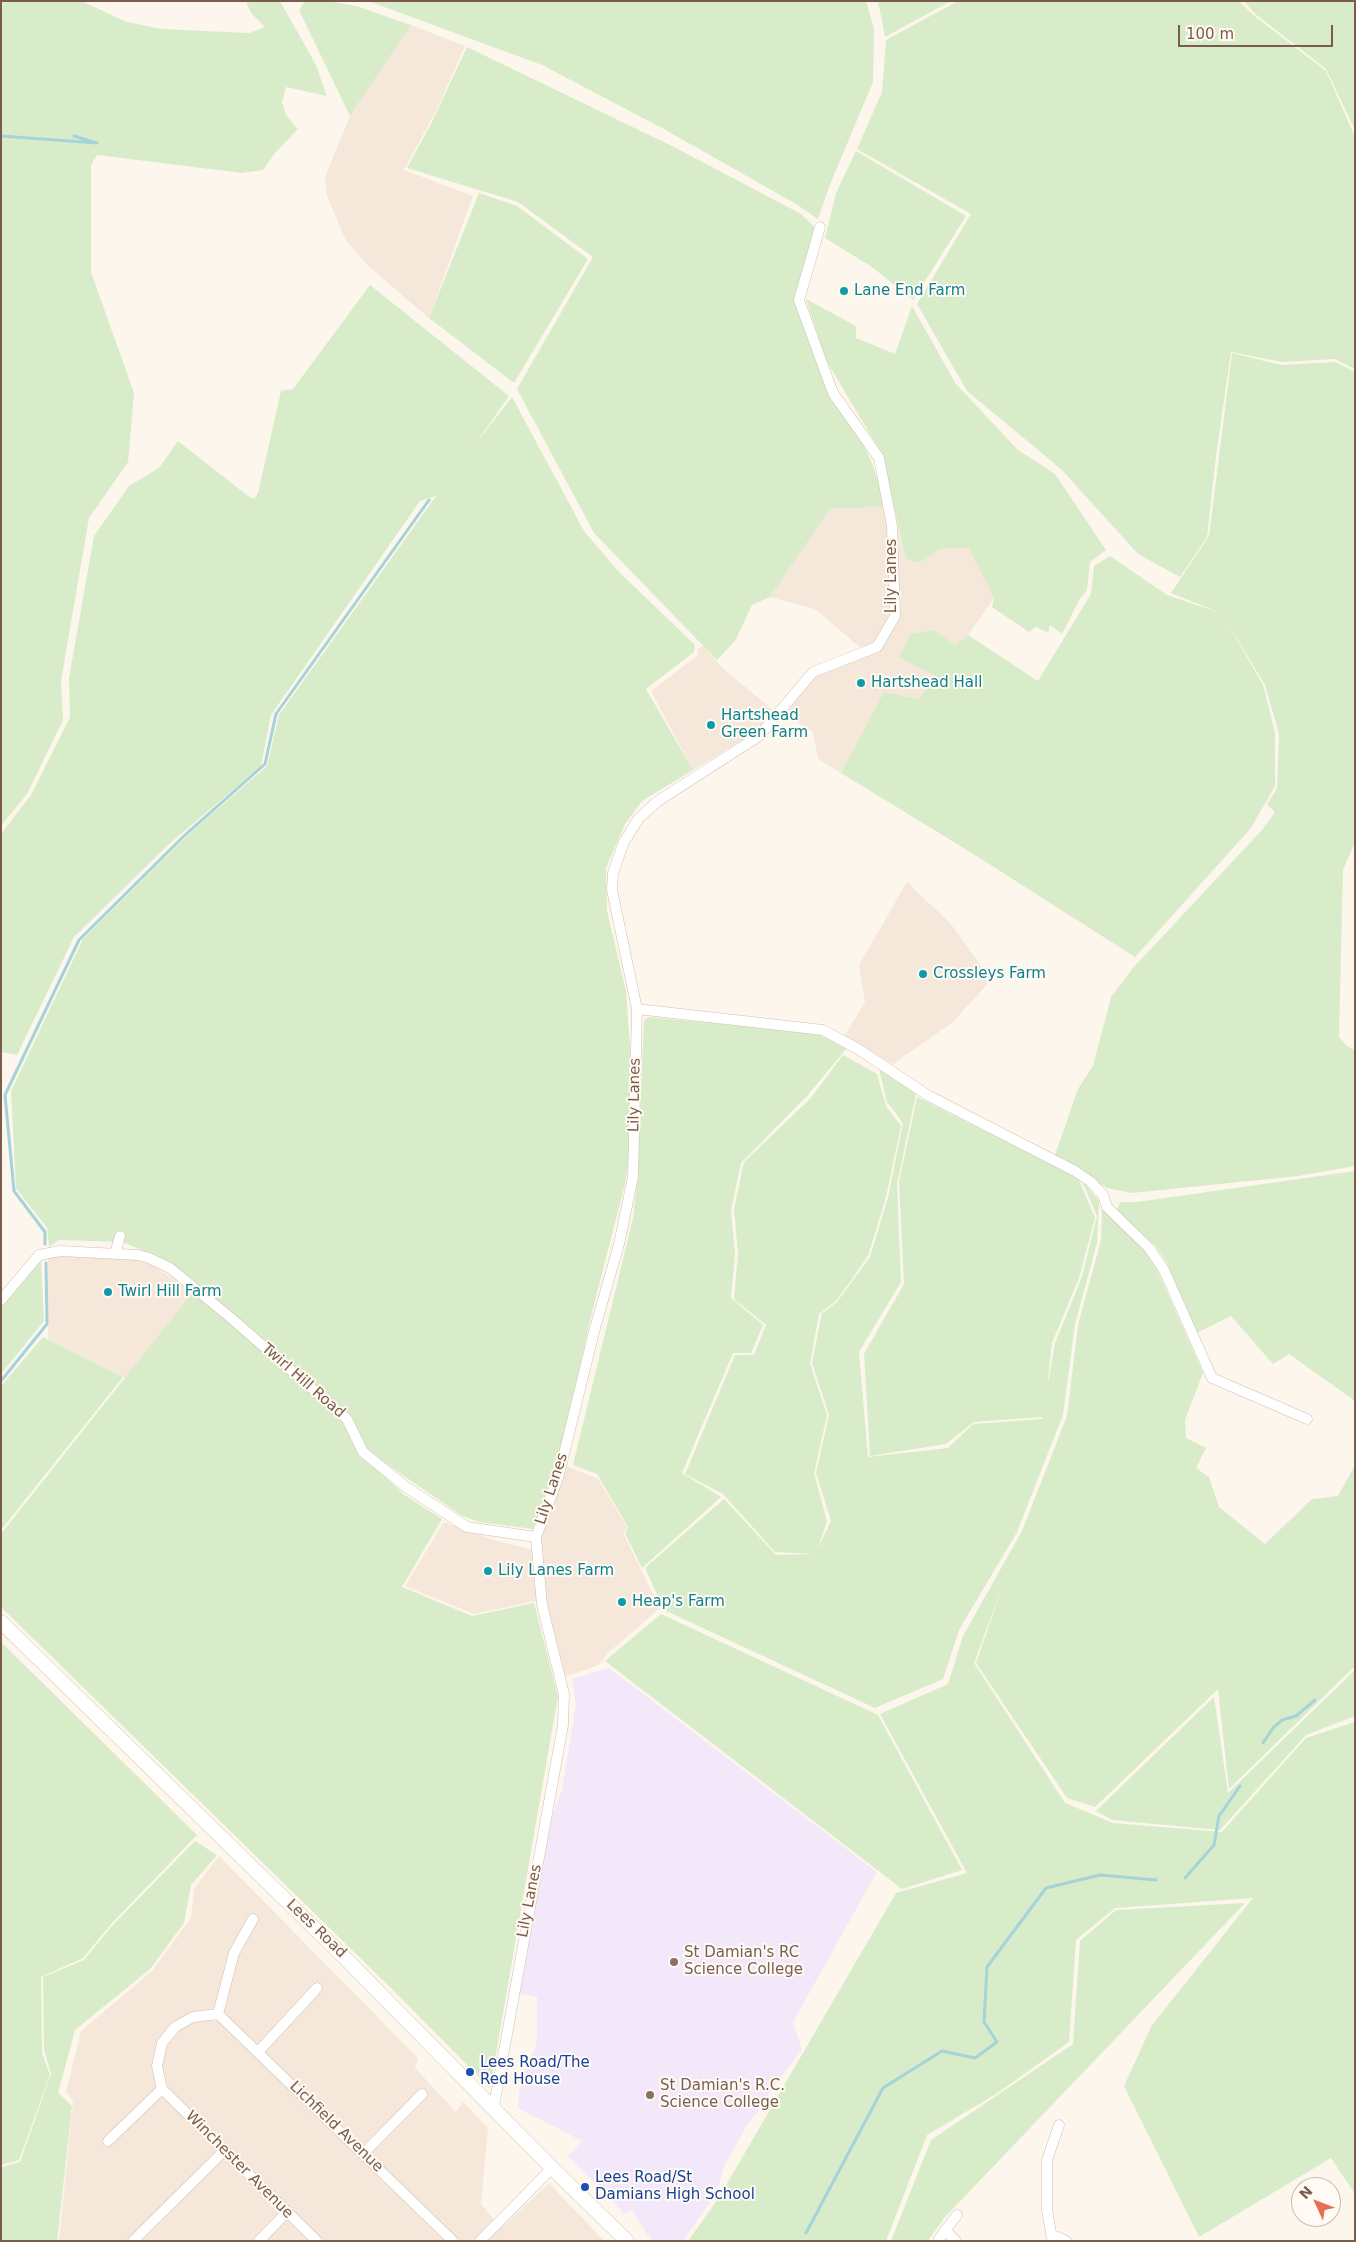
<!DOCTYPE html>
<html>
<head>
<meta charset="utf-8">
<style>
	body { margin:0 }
	#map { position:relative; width:1356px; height:2242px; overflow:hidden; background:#fdf6ec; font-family:"DejaVu Sans",sans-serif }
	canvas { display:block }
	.frame { position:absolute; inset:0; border:2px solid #7a5c4d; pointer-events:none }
	.north { position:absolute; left:1291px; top:2177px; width:50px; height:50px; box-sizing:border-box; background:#fffaf3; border:1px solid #cabbb1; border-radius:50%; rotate:313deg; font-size:14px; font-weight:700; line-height:20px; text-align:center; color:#7a5c4d }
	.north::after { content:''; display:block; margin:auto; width:18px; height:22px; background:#e76f51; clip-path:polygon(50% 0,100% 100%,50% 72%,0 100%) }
	.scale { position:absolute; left:1178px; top:25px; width:155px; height:22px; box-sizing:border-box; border:2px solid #7a5c4d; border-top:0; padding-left:6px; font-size:15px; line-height:18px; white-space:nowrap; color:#7a5c4d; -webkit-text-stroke:4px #fffaf3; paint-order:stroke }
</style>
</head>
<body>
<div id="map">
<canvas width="1356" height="2242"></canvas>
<div class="frame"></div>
<div class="north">N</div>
<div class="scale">100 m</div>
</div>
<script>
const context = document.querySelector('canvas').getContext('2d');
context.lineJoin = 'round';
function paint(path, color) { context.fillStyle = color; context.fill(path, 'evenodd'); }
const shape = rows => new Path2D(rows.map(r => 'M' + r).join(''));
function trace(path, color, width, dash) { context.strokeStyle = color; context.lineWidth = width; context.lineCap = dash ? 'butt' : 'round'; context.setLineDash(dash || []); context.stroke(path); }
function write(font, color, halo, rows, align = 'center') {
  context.font = font + ' "DejaVu Sans",sans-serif'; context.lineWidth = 4; context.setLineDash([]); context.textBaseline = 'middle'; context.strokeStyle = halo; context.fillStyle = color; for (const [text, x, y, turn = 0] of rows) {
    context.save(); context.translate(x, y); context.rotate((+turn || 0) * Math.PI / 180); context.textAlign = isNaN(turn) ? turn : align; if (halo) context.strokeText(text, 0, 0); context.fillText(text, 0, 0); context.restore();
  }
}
const residential = shape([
	[411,25,465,46,437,109,404,170,473,196,429,318,370,268,346,241,327,196,325,177,350,116],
	[886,507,898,524,906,559,919,563,940,549,970,548,994,598,968,635,955,645,934,630,935,676,919,699,884,693,841,773,818,759,813,732,785,715,693,770,651,691,698,655,697,650,703,646,725,670,774,711,810,669,862,649,815,609,770,597,830,509],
	[907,882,951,924,991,980,953,1022,893,1064,844,1037,865,1002,859,965],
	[65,1255,137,1258,157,1268,193,1292,126,1378,48,1339,48,1256],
	[567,1466,598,1479,627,1527,623,1533,660,1608,609,1652,599,1665,556,1680,536,1601,474,1614,405,1586,444,1522,497,1541,534,1550],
	[219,1856,418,2058,415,2068,456,2112,463,2102,488,2128,481,2204,501,2228,549,2183,604,2241,59,2241,73,2101,66,2092,81,2031,152,1971,191,1918,194,1889]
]);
const education = shape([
	[609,1668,877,1872,793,2022,802,2050,777,2082,761,2108,747,2125,724,2167,717,2192,683,2241,654,2241,647,2234,632,2210,625,2214,568,2156,582,2141,518,2108,520,2081,536,2046,537,2031,537,1997,517,1993,532,1905,553,1814,562,1789,576,1705,572,1679]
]);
const green = shape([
	[1,1,81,1,127,22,161,29,249,33,265,27,251,13,246,1,280,1,316,65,327,96,286,87,282,102,286,115,298,129,275,153,263,170,242,173,97,155,91,165,91,272,134,393,128,462,89,518,61,681,63,720,27,794,1,826],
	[305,1,328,1,356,6,411,25,350,116,299,10],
	[368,1,866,1,874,29,873,82,829,187,818,219,796,204,662,128,542,65],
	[878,1,951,1,885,37],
	[958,1,1239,1,1252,14,1326,71,1355,137,1355,369,1335,359,1282,362,1231,352,1216,456,1207,537,1180,577,1138,554,1062,470,967,391,917,304,971,214,857,149,882,92,886,40],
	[1244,1,1355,1,1355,130,1326,69,1254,13],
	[467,47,674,147,801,214,817,229,794,298,872,463,886,507,830,509,770,597,752,605,735,641,717,660,594,533,517,389,593,257,518,202,407,168,432,122],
	[856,151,966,216,913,300,872,267,825,238,836,193],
	[479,193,517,206,588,259,514,383,429,318],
	[370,285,509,396,474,446,512,397,584,531,618,571,695,645,694,652,646,689,693,770,642,801,625,824,606,868,607,911,626,991,635,1117,625,1184,591,1316,562,1448,533,1529,480,1522,462,1516,368,1451,350,1415,292,1364,169,1262,123,1242,59,1240,49,1247,47,1228,16,1188,11,1091,83,939,192,831,267,766,279,715,436,496,420,501,271,715,261,766,169,844,74,937,17,1055,1,1052,1,834,31,795,70,717,69,678,94,536,129,486,159,468,178,441,248,496,254,499,258,493,281,391,293,389],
	[806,299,856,326,856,338,895,354,912,306,956,384,1018,450,1055,474,1106,550,1090,562,1087,590,1079,600,1062,634,1050,625,1048,633,1036,627,1029,632,992,607,994,598,969,548,940,549,919,563,906,559,882,454,826,360],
	[1232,353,1281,365,1335,362,1355,372,1355,842,1343,870,1339,1037,1347,1046,1355,1050,1355,1166,1298,1176,1132,1193,1107,1188,1055,1155,1078,1089,1093,1066,1111,997,1133,968,1262,830,1275,812,1267,805,1277,788,1279,734,1265,685,1225,619,1263,685,1275,732,1275,786,1251,828,1135,957,975,855,841,773,884,692,919,699,935,676,899,657,911,634,934,630,955,645,968,635,1038,681,1091,594,1094,566,1110,556,1167,595,1221,613,1171,593,1209,536],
	[648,1017,816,1033,847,1048,806,1097,741,1163,731,1210,735,1254,731,1298,763,1325,751,1353,733,1353,682,1473,721,1497,642,1568,625,1533,628,1527,597,1474,573,1465,633,1218,637,1184,644,1021],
	[843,1055,877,1074,886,1106,901,1126,886,1197,868,1256,837,1300,819,1314,810,1364,827,1415,814,1473,827,1521,817,1550,831,1521,816,1473,829,1415,812,1363,822,1313,837,1302,870,1257,888,1198,903,1123,887,1102,879,1069,916,1094,897,1184,901,1282,859,1352,868,1457,948,1448,973,1424,1042,1419,1042,1417,974,1422,946,1444,870,1456,864,1354,904,1284,899,1182,917,1097,1078,1178,1095,1218,1079,1278,1052,1343,1047,1389,1055,1343,1082,1277,1097,1216,1081,1179,1099,1201,1097,1243,1075,1324,1063,1415,1017,1532,959,1630,943,1679,875,1708,664,1610,645,1568,724,1499,776,1555,815,1554,775,1552,723,1494,685,1474,735,1355,754,1355,766,1325,734,1299,738,1254,734,1209,744,1162,810,1099],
	[1355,1171,1355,1401,1289,1354,1273,1364,1231,1316,1197,1333,1167,1263,1155,1245,1117,1211,1120,1202,1137,1202],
	[1102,1207,1150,1254,1203,1373,1185,1420,1186,1438,1206,1448,1196,1468,1209,1477,1219,1507,1265,1544,1312,1499,1338,1496,1355,1465,1355,1666,1229,1789,1218,1689,1095,1807,1067,1798,976,1663,1004,1582,974,1663,1065,1803,1113,1823,1222,1832,1306,1738,1355,1722,1355,2194,1331,2158,1199,2237,1124,2086,1152,2025,1253,1898,1115,1908,1076,1940,1069,2042,996,2094,927,2135,886,2241,688,2241,718,2199,896,1893,967,1873,880,1714,948,1684,963,1636,1022,1531,1067,1416,1078,1325,1101,1240],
	[41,1259,44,1321,1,1374,1,1306],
	[193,1292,342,1421,360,1453,403,1494,442,1519,402,1587,472,1616,534,1603,558,1696,490,2088,393,1990,1,1607,1,1534],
	[43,1337,123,1377,1,1530,1,1386],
	[661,1614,878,1715,962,1870,902,1889,605,1661],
	[1,1642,197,1835,112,1923,83,1958,41,1977,42,2053,50,2075,19,2160,1,2165],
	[1355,1670,1355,1716,1306,1735,1220,1830,1112,1820,1096,1811,1214,1697,1228,1793],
	[195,1841,217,1855,191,1885,184,1923,150,1969,75,2030,58,2093,72,2106,57,2241,1,2241,2,2167,20,2162,51,2074,44,2050,43,1977,84,1960,112,1926],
	[1245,1903,944,2218,928,2241,891,2241,931,2140,1073,2044,1080,1941,1116,1910]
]);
const stream = shape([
	[1,136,97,143,74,136],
	[45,1244,45,1232,14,1191,5,1095,79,940,185,835,265,764,276,714,429,500],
	[1,1381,47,1324,46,1263],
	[1263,1743,1273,1728,1282,1720,1296,1716,1315,1700],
	[1185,1878,1214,1845,1219,1816,1240,1786],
	[806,2233,883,2088,942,2051,975,2058,997,2042,984,2022,987,1967,1046,1888,1100,1875,1156,1880]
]);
const street = shape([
	[637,1009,823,1030,858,1049,929,1096,1075,1171,1091,1182,1103,1195,1107,1207,1149,1248,1164,1270,1212,1378,1307,1419],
	[115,1254,120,1236],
	[1,1300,39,1255,60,1251,138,1255,149,1258,170,1268,231,1318,347,1419,363,1452,406,1487,467,1527,536,1537],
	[218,2014,453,2241],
	[258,2052,317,1988],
	[162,2089,317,2241],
	[494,2106,563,1725,564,1694,542,1605,536,1537,558,1478,595,1328,619,1244,633,1177,637,1009,612,890,613,873,624,842,639,818,658,801,759,736,813,672,877,647,895,616,892,526,879,458,833,393,799,300,820,227],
	[108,2141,162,2089,157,2066,162,2043,175,2027,193,2017,218,2014,234,1953,253,1919],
	[363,2154,422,2094],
	[945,2230,956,2241],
	[939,2239,957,2215],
	[1052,2239,1047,2210,1047,2160,1059,2125],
	[133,2241,225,2150],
	[259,2241,287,2212],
	[480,2241,552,2168],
	[1051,2241,1058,2237,1066,2241]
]);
const secondary = shape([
	[1,1622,346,1959,552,2168,627,2241]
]);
const markers = [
	[844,291,5,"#0f9aa8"],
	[861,683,5,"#0f9aa8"],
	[711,725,5,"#0f9aa8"],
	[923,974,5,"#0f9aa8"],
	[108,1292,5,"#0f9aa8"],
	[488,1571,5,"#0f9aa8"],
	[622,1602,5,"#0f9aa8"],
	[674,1962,5,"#8d6e63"],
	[470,2072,5,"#1a4fb4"],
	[650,2095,5,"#8d6e63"],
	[585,2187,5,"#1a4fb4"]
];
const cultureNames = [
	["Lane End Farm",854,291],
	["Hartshead Hall",871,683],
	["Hartshead",721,716],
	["Green Farm",721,733],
	["Crossleys Farm",933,974],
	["Twirl Hill Farm",118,1292],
	["Lily Lanes Farm",498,1571],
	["Heap's Farm",632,1602]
];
const streetNames = [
	["Lily Lanes",892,576,-90],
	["Lily Lanes",635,1095,-89],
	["Twirl Hill Road",303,1381,41],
	["Lily Lanes",552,1489,-72],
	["Lily Lanes",530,1901,-79],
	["Lees Road",316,1929,44],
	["Lichfield Avenue",336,2127,44],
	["Winchester Avenue",239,2165,45]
];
const educationNames = [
	["St Damian's RC",684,1953],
	["Science College",684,1970],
	["St Damian's R.C.",660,2086],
	["Science College",660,2103]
];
const transitNames = [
	["Lees Road/The",480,2063],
	["Red House",480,2080],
	["Lees Road/St",595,2178],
	["Damians High School",595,2195]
];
paint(residential, '#f5e8da');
paint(education, '#f3e8fa');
paint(green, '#d8ecc9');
trace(stream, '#a5d3da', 3);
trace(street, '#d1beb0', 11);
trace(secondary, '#d6c0b0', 15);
trace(street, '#fff', 10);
trace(secondary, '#fff', 14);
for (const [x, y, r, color] of markers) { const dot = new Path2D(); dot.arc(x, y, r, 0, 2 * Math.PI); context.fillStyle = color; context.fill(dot); trace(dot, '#fffaf3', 2); }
write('15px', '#0d838f', '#fffaf3', cultureNames, 'left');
write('15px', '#7a5c4d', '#fffaf3', streetNames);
write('15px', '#785e54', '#fffaf3', educationNames, 'left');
write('15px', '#164399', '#fffaf3', transitNames, 'left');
</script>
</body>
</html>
